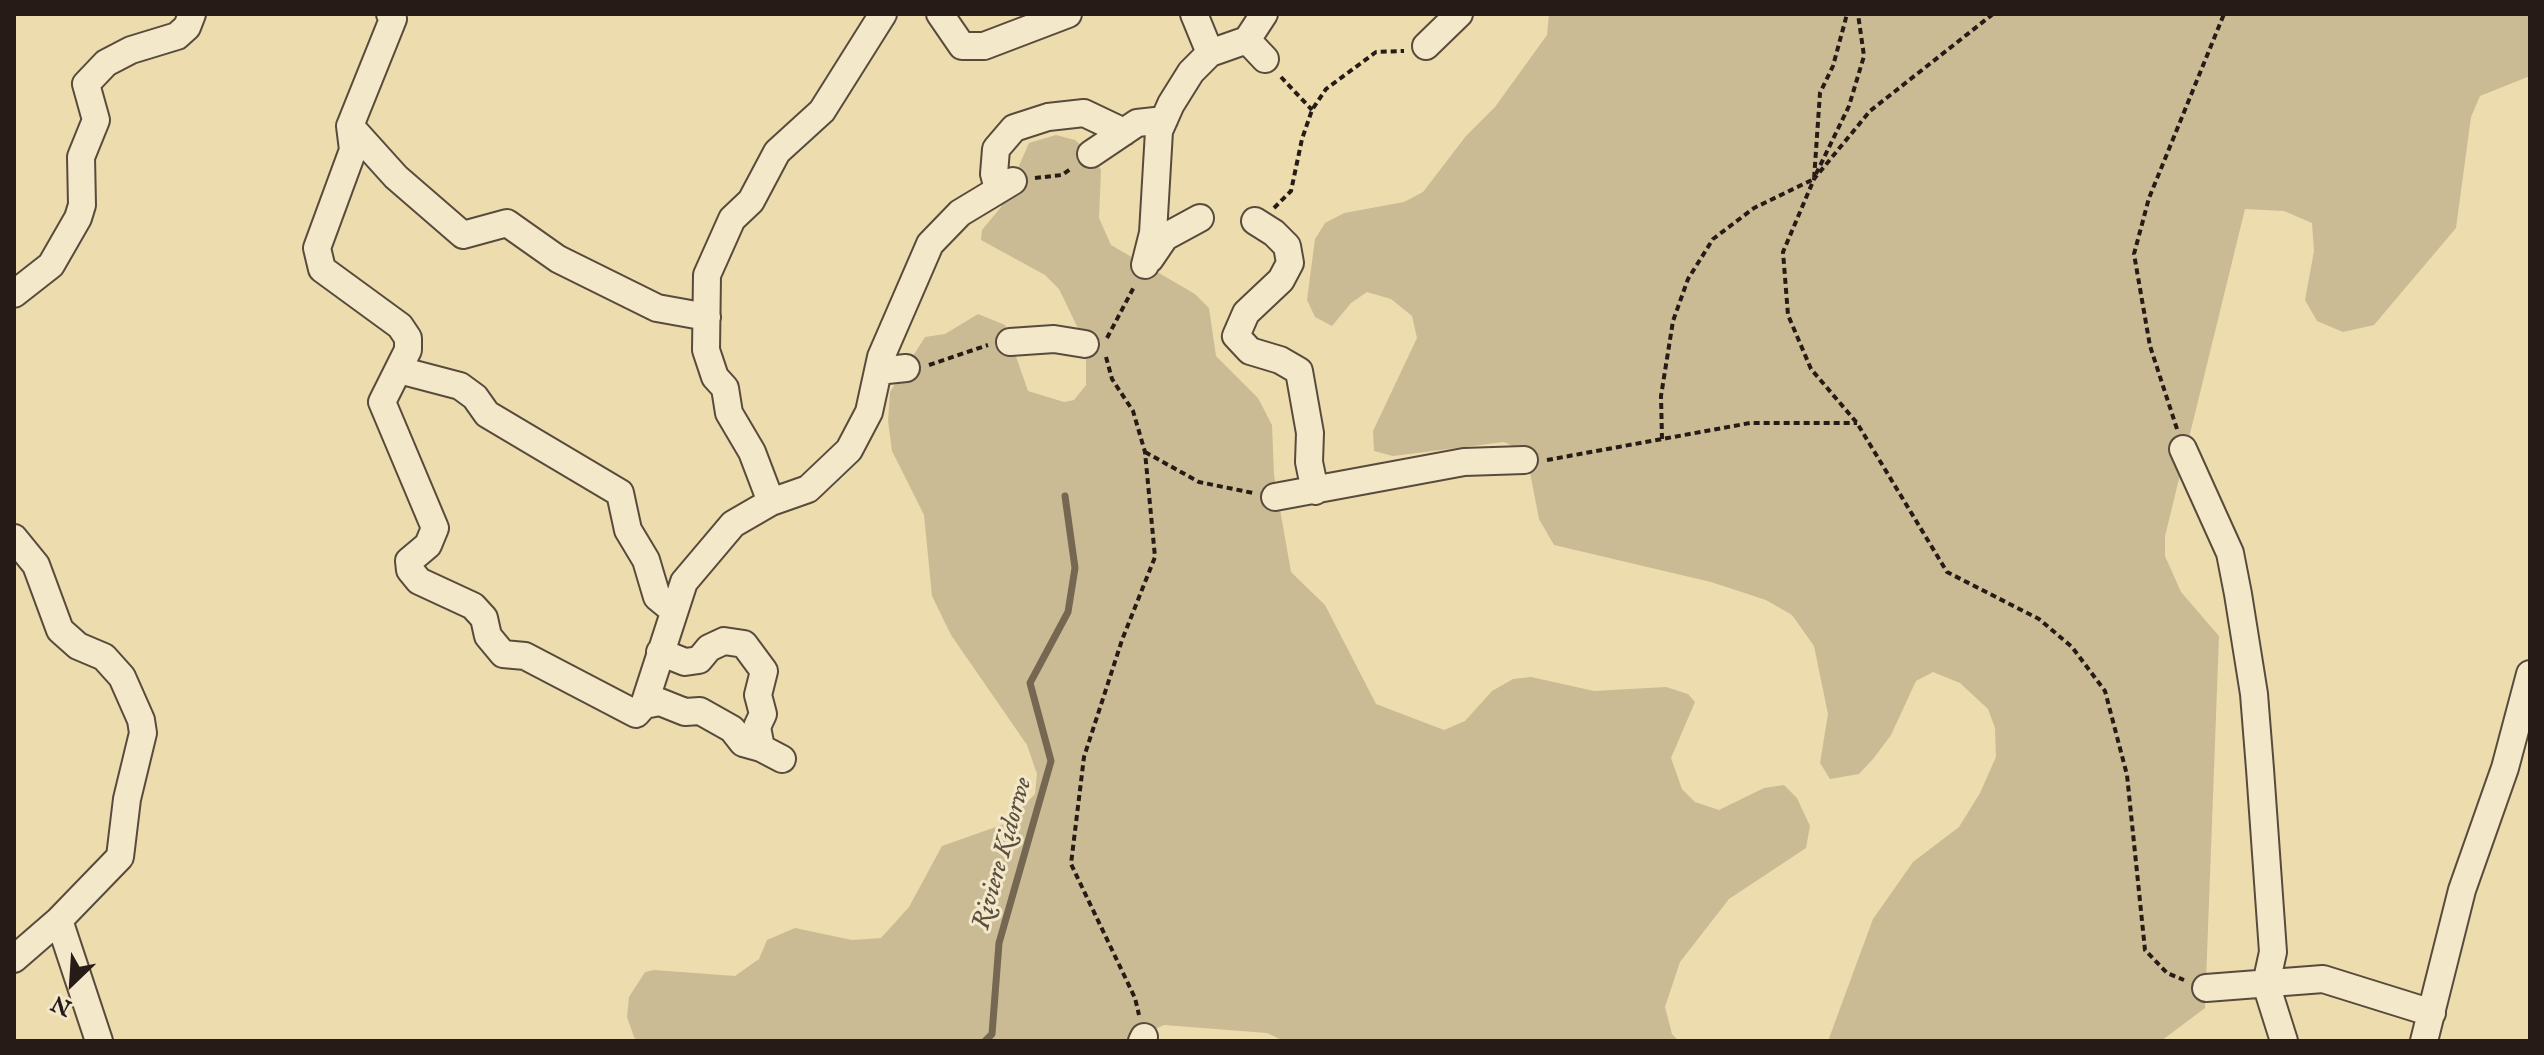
<!DOCTYPE html>
<html>
<head>
<meta charset="utf-8">
<style>
	body { margin:0 }
	#map { position:relative; width:2544px; height:1055px; overflow:hidden; background:#eddcae; font-family:"IM FELL English",serif }
	canvas { display:block }
	.frame { position:absolute; inset:0; border:16px solid #261b16; pointer-events:none }
	.north { position:absolute; left:32px; top:943px; width:80px; height:80px; -webkit-text-stroke:6px #f3e8ca; paint-order:stroke; rotate:205deg; font-size:22px; font-weight:700; line-height:32px; text-align:center; color:#261b16 }
	.north::after { content:''; display:block; margin:auto; width:28px; height:36px; background:#261b16; clip-path:polygon(50% 0,100% 100%,50% 72%,0 100%) }
</style>
</head>
<body>
<div id="map">
<canvas width="2544" height="1055"></canvas>
<div class="frame"></div>
<div class="north">N</div>
</div>
<script>
const context = document.querySelector('canvas').getContext('2d');
context.lineJoin = 'round';
function paint(path, color) { context.fillStyle = color; context.fill(path, 'evenodd'); }
const shape = rows => new Path2D(rows.map(r => 'M' + r).join(''));
function trace(path, color, width, dash) { context.strokeStyle = color; context.lineWidth = width; context.lineCap = dash ? 'butt' : 'round'; context.setLineDash(dash || []); context.stroke(path); }
function write(font, color, halo, rows, align = 'center') {
  context.font = font + ' "IM FELL English",serif'; context.lineWidth = 6; context.setLineDash([]); context.textBaseline = 'middle'; context.strokeStyle = halo; context.fillStyle = color; for (const [text, x, y, turn = 0] of rows) {
    context.save(); context.translate(x, y); context.rotate((+turn || 0) * Math.PI / 180); context.textAlign = isNaN(turn) ? turn : align; if (halo) context.strokeText(text, 0, 0); context.fillText(text, 0, 0); context.restore();
  }
}
const green = shape([
	[1549,14,2530,14,2530,76,2480,96,2471,117,2456,228,2374,325,2343,332,2317,321,2305,300,2314,251,2312,223,2284,211,2245,209,2165,536,2165,556,2181,592,2219,636,2205,1008,2161,1041,1828,1041,1873,919,1913,862,1959,827,1980,793,1996,757,1995,728,1988,709,1960,683,1933,672,1916,681,1891,735,1873,759,1859,774,1830,779,1820,763,1828,714,1814,646,1792,615,1766,600,1711,582,1554,545,1539,519,1526,452,1504,442,1393,456,1374,451,1373,431,1417,338,1412,316,1391,299,1367,292,1351,303,1332,326,1315,317,1307,300,1315,239,1325,223,1344,213,1404,202,1423,192,1466,136,1495,107,1547,35],
	[1056,135,1075,140,1091,153,1101,170,1099,218,1111,245,1195,294,1209,308,1216,356,1258,398,1272,425,1274,475,1291,572,1325,605,1376,704,1444,730,1465,721,1492,691,1513,679,1531,677,1594,691,1666,687,1688,694,1695,702,1671,758,1682,789,1695,802,1719,810,1764,788,1784,785,1797,798,1810,826,1806,848,1729,899,1680,962,1665,1007,1672,1034,1679,1041,1284,1041,1267,1033,1164,1025,1130,1041,637,1041,634,1037,627,1017,629,997,645,972,654,970,735,976,759,959,767,940,795,928,852,940,881,938,909,907,942,846,1007,823,1035,794,1037,774,1027,745,951,635,932,596,924,515,892,451,888,421,890,392,925,337,945,334,978,314,1005,325,1028,391,1064,402,1074,400,1086,385,1086,345,1059,289,1045,275,981,240,982,230,1001,207,1029,143]
]);
const stream = shape([
	[985,1041,992,1034,999,943,1051,761,1030,683,1068,612,1075,568,1065,496]
]);
const path = shape([
	[1993,14,1870,111,1814,179,1783,252,1788,315,1811,369,1857,423,1947,572,2039,619,2072,647,2105,691,2127,775,2145,950,2167,973,2184,980],
	[1281,77,1312,110],
	[1816,174,1849,106,1864,56,1858,14],
	[1035,178,1062,175,1072,168],
	[1274,208,1291,191,1302,139,1312,110,1326,89,1376,52,1404,51],
	[1107,338,1135,285],
	[1106,357,1112,379,1133,411,1145,452,1155,557,1122,640,1084,757,1071,864,1135,998,1139,1015],
	[929,365,988,345],
	[2177,429,2150,346,2134,254,2149,198,2224,14],
	[1662,439,1661,396,1673,321,1688,279,1713,239,1754,208,1814,179,1820,93,1833,66,1847,14],
	[1145,452,1199,482,1253,493],
	[1547,460,1750,423,1857,423]
]);
const minor = shape([
	[390,14,393,19,350,126,353,150,317,248,322,269,400,326,408,338,408,350,382,402,435,528,428,545,409,561,410,570,419,581,473,606,484,618,488,636,503,654,525,656,636,714,644,705,660,702,685,712,700,711,732,729,743,743,761,748],
	[940,14,962,46,984,46,1068,14],
	[1194,14,1210,53],
	[1247,40,1265,59],
	[1426,46,1459,14],
	[350,126,396,177,463,235,507,223,558,259,657,308,707,317],
	[1091,154,1137,123,1164,120],
	[998,189,994,174,996,149,1014,128,1048,117,1084,113,1124,132],
	[1255,221,1274,233,1287,246,1290,263,1281,280,1246,313,1236,336,1250,351,1280,360,1299,371,1310,433,1309,462,1315,491],
	[1150,259,1165,237,1200,218],
	[1145,265,1153,233,1159,131,1171,104,1191,72,1210,53,1247,40,1264,14],
	[14,294,51,265,78,218,82,205,81,157,96,120,86,84,106,63,131,50,177,36,187,27,192,14],
	[1010,342,1054,339,1085,344],
	[399,370,460,386,475,397,487,414,620,493,628,530,646,560,657,597,674,611],
	[878,371,906,368],
	[2183,449,2230,553,2238,594,2254,694,2260,769,2273,952,2266,984,2284,1041],
	[1275,497,1464,462,1524,460],
	[771,502,752,452,729,413,725,388,715,377,706,350,707,275,732,219,751,201,777,152,822,111,883,14],
	[14,538,36,565,60,630,78,646,104,657,122,677,141,720,143,733,127,799,120,857,59,920,14,959],
	[660,652,685,662,699,660,709,648,724,641,744,644,764,671,758,695,763,714,757,727,761,748,782,759],
	[644,705,684,582,733,524,771,502,808,489,849,450,869,412,881,357,930,244,960,213,1013,181],
	[59,920,99,1041],
	[2206,988,2323,979,2432,1013],
	[1142,1041,1144,1037],
	[2424,1041,2462,890,2505,768,2530,674]
]);
const waterNames = [
	["Riviere Kidorwe",1004,854,-74]
];
paint(green, '#cbbb94');
trace(stream, '#756752', 7);
trace(minor, '#584b3c', 30);
trace(path, '#261b16', 4, [6, 4]);
trace(minor, '#f3e8ca', 26);
write('italic 26px', '#5a4e3e', '#f3e8ca', waterNames);
</script>
</body>
</html>
